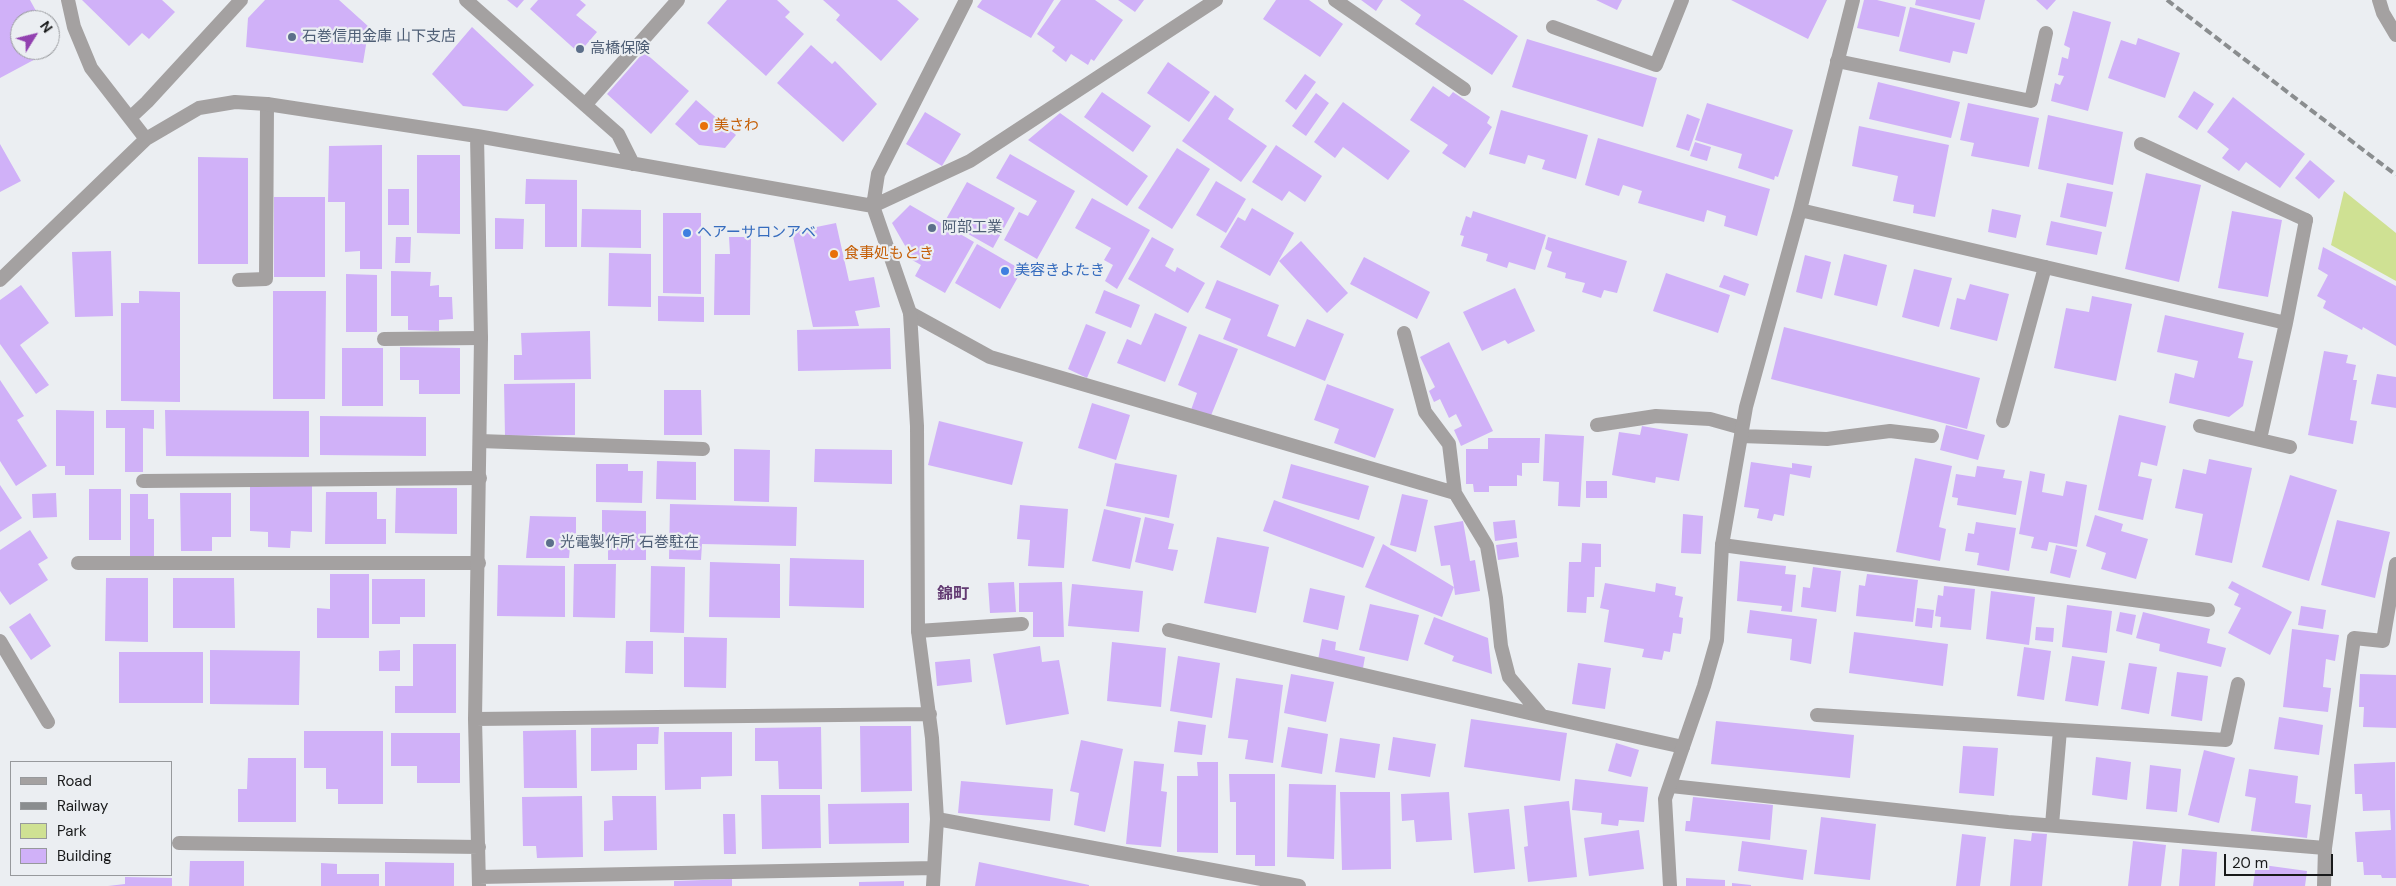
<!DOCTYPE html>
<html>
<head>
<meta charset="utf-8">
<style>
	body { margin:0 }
	#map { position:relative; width:2396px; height:886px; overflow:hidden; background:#ebeef2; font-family:"DM Sans",sans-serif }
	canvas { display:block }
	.legend { position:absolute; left:10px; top:761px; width:162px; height:115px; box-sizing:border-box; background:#ebeef2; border:1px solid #97999c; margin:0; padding:6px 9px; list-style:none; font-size:15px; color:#191a1b }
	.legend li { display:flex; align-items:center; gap:10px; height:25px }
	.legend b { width:25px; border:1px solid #97999c }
	.north { position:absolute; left:10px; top:10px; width:50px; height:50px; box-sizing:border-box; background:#ebeef2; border:1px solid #97999c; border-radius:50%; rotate:54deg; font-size:14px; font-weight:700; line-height:20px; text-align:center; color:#191a1b }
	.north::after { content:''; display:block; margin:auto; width:18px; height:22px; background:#9241b0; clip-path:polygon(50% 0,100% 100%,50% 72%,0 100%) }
	.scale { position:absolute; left:2224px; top:854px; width:109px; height:22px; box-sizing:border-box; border:2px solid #191a1b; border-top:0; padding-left:6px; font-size:15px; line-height:18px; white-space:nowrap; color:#191a1b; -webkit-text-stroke:4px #ebeef2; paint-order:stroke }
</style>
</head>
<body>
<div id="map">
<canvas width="2396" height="886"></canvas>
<ul class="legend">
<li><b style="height:6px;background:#a4a1a1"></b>Road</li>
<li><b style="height:6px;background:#8a8d8f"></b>Railway</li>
<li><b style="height:14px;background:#cfe193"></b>Park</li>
<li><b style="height:14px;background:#d0b1f8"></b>Building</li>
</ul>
<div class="north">N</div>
<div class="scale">20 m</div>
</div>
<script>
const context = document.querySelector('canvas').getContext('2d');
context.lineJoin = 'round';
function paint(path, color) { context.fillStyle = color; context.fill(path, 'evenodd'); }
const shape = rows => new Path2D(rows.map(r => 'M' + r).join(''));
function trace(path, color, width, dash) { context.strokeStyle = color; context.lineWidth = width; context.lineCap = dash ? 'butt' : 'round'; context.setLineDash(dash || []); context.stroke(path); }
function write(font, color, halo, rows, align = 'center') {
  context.font = font + ' "DM Sans","Noto Sans JP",sans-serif'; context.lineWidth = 4.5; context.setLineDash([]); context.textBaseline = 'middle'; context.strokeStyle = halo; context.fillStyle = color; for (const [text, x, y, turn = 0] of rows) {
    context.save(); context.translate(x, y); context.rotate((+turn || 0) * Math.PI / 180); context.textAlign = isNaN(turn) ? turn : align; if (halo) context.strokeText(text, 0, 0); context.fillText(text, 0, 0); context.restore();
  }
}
const green = shape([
	[2344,191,2396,233,2396,281,2331,245]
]);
const building = shape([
	[0,0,30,0,41,20,20,20,20,50,50,50,50,37,56,48,0,78],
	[82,0,162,0,175,12,149,39,142,33,129,46],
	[265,0,339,0,369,27,363,63,246,47,248,18],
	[507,0,524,0,517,8],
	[538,0,580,0,586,5,576,15,597,32,579,53,530,9],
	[727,0,777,0,790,12,785,17,804,34,766,76,707,23],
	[823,0,897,0,919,19,881,61,836,20,840,15],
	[982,0,1054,0,1031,38,977,7],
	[1061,0,1095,0,1123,20,1094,61,1091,59,1088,65,1071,54,1066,62,1052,51,1055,47,1037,34],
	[1118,0,1144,0,1135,12],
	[1276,0,1309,0,1343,24,1320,57,1263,19],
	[1361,0,1383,0,1376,11],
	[1400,0,1463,0,1518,36,1492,75,1415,24,1421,15],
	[1596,0,1622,0,1617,10],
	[1731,0,1827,0,1808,39],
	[1864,0,1877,0,1906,7,1899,37,1857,28],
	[1916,0,1985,0,1980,20,1915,5],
	[2036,0,2056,0,2047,10],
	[1910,7,1975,23,1967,54,1953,51,1950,63,1899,51],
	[2073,11,2111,22,2088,111,2051,101,2055,83,2060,85,2064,76,2058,75,2062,57,2068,59,2070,48,2064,45],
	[472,27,534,85,507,111,463,106,432,74],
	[2138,38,2180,53,2165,98,2108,78,2121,40,2136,45],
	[1527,39,1657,78,1643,127,1512,87],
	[811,45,832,64,835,61,877,104,843,142,777,83],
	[644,52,689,91,651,134,607,94],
	[1168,62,1210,92,1189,122,1147,93],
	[1305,74,1316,82,1296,110,1285,101],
	[1878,82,1960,102,1951,138,1869,119],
	[1433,86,1449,97,1453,92,1490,117,1487,123,1492,127,1465,168,1442,153,1448,145,1410,120],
	[2194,91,2214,104,2197,130,2178,117],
	[1102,92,1151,126,1133,152,1084,117],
	[1316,93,1329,103,1306,136,1292,126],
	[1215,95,1234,109,1228,119,1267,146,1241,182,1182,141],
	[2233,97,2305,154,2280,188,2246,162,2239,171,2222,158,2229,149,2207,132],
	[696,100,736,135,725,148,699,145,675,124],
	[1343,102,1410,151,1388,180,1343,147,1335,158,1314,142],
	[1707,103,1793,130,1778,177,1775,176,1774,180,1738,168,1742,154,1695,140],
	[1968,103,2039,118,2029,167,1971,156,1974,143,1960,140],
	[1501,110,1588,135,1576,179,1542,169,1545,160,1528,155,1525,164,1489,154],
	[925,112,961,134,942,166,906,144],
	[1060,113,1148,176,1127,206,1028,140],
	[1687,114,1700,119,1689,151,1676,147],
	[2048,115,2123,132,2113,185,2038,169],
	[1859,126,1949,145,1935,217,1913,213,1914,205,1893,201,1898,176,1852,166],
	[1598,138,1770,189,1757,236,1724,226,1726,216,1707,210,1704,222,1638,203,1642,191,1623,185,1619,196,1585,185],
	[1695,142,1711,147,1707,161,1690,156],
	[0,144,21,181,0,192],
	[382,145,382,269,360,269,360,251,345,252,345,202,328,202,329,146],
	[1276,145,1322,176,1305,202,1289,191,1282,201,1252,182],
	[1177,148,1210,169,1172,229,1138,208],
	[1010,154,1075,191,1037,259,1004,240,1019,212,1028,216,1037,201,996,178],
	[417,155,460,155,460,234,417,233],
	[198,157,248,158,248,264,198,264],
	[2310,160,2335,181,2319,199,2295,178],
	[2146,173,2201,185,2179,282,2125,269],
	[526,179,577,180,577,247,545,247,545,204,525,204],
	[1216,181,1246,199,1226,233,1196,215],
	[967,182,1015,208,993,248,945,221],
	[2067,183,2113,192,2106,227,2060,217],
	[388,189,409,189,409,225,388,225],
	[274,197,325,197,325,277,274,277],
	[1092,198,1150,230,1117,289,1105,281,1113,265,1104,260,1111,248,1075,228],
	[910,205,974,242,945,293,915,276,921,265,905,256,908,251,892,223],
	[1252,208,1294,233,1270,276,1220,247,1238,217,1245,221],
	[582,209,641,210,641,248,581,247],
	[1992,209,2021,215,2016,238,1988,232],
	[1473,211,1546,235,1535,270,1509,262,1507,268,1486,261,1488,254,1461,246,1464,236,1460,235,1466,216,1471,218],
	[2232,211,2282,220,2268,297,2218,288],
	[663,213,701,213,701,294,663,293],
	[495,218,524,219,523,249,495,249],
	[2051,221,2102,232,2097,255,2046,245],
	[836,223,849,281,874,277,880,307,855,311,859,326,813,327,792,232],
	[396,237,411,237,410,263,395,263],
	[729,237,751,237,750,315,714,315,715,254,730,254],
	[1152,237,1174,249,1165,266,1175,272,1177,267,1205,283,1188,313,1128,279],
	[1548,237,1627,261,1617,293,1604,290,1601,298,1582,292,1585,283,1565,278,1566,273,1547,267,1552,252,1545,249],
	[1301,241,1348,293,1327,313,1279,261],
	[977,244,1022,270,1000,309,955,283],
	[2323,247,2396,286,2396,346,2363,327,2362,330,2323,308,2326,301,2317,296,2328,275,2318,269],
	[111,251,113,316,75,317,72,252],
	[609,253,651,254,651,307,608,306],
	[1844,254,1887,265,1877,306,1834,295],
	[1805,255,1831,262,1822,299,1796,292],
	[1364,257,1430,292,1417,319,1350,284],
	[1914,269,1952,278,1939,327,1902,317],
	[391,271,431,272,430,286,439,285,439,297,452,297,453,319,439,320,439,331,408,330,408,316,391,316],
	[1666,273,1730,295,1718,333,1653,311],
	[346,274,377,275,377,332,346,332],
	[1724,275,1749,284,1745,296,1719,287],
	[1217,280,1279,305,1267,336,1295,347,1307,319,1344,334,1325,381,1223,339,1231,319,1205,308],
	[1970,284,2009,294,1997,341,1950,329,1957,298,1965,300],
	[21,285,49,323,20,345,49,385,36,394,0,344,0,300],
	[1515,288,1535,331,1508,344,1505,340,1482,351,1463,312],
	[1104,290,1140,305,1131,328,1095,313],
	[139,291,180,292,180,402,121,401,121,303,139,303],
	[273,291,326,291,325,399,273,399],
	[658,296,704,297,704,322,658,321],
	[2092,296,2132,304,2116,381,2054,368,2066,308,2089,312],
	[1155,313,1187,327,1165,382,1117,363,1127,339,1141,345],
	[2165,315,2244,333,2238,358,2253,361,2243,406,2229,417,2169,403,2175,373,2194,378,2198,361,2157,352],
	[1086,324,1106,332,1087,378,1068,369],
	[1784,327,1980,378,1967,429,1771,379],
	[890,328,891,369,798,371,797,330],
	[590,331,591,379,514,380,514,355,522,355,521,333],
	[1199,334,1238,349,1210,418,1191,410,1197,393,1178,385],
	[1449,342,1493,431,1461,446,1454,430,1462,426,1456,414,1449,418,1440,399,1434,402,1429,391,1435,387,1420,357],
	[400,347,460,348,460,394,419,394,419,380,400,380],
	[342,348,383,348,383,406,342,406],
	[2324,351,2348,355,2346,363,2356,365,2353,380,2357,380,2350,420,2357,421,2353,444,2308,435],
	[2377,374,2396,377,2396,408,2371,404],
	[0,380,24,416,17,420,47,466,16,486,0,461],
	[575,383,575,435,505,436,504,384],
	[1327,384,1394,409,1375,458,1334,443,1339,429,1314,420],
	[664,390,701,390,702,435,664,435],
	[1092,403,1130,415,1116,460,1078,448],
	[56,410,94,411,94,475,65,475,65,466,56,466],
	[106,410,154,410,154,429,143,428,143,472,125,472,125,428,106,428],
	[165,410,309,411,309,457,166,456],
	[2119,415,2166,426,2157,466,2141,462,2138,476,2152,479,2143,520,2098,510],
	[320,416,426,417,426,456,320,455],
	[939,421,1023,442,1012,485,928,465],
	[1946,425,1985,435,1978,460,1940,450],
	[1642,426,1688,434,1679,481,1656,477,1655,483,1612,475,1619,432,1640,435],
	[1545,434,1584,436,1580,507,1558,506,1559,482,1543,481],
	[1488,438,1540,438,1539,463,1522,463,1522,476,1517,475,1517,486,1489,486,1489,492,1474,492,1473,484,1466,484,1466,449,1488,449],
	[734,449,770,450,769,502,734,501],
	[815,449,892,450,892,484,814,482],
	[1915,458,1952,466,1939,527,1946,529,1940,561,1896,552],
	[2209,459,2252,468,2232,563,2195,555,2203,514,2175,508,2183,469,2206,474],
	[657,461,696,462,696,500,656,499],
	[1751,462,1792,468,1792,463,1812,466,1810,478,1790,474,1784,516,1774,514,1772,521,1757,518,1759,509,1744,507],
	[1115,463,1177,475,1169,518,1106,506],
	[596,464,628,464,628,471,643,471,642,503,596,502],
	[1291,464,1369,486,1359,520,1282,498],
	[1977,466,2005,470,2003,478,2022,481,2016,515,1957,505,1958,498,1952,497,1956,474,1975,477],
	[2030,471,2045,474,2042,492,2063,496,2066,481,2087,485,2077,547,2049,542,2047,551,2031,548,2034,537,2019,534],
	[2290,475,2337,490,2309,581,2262,567],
	[1586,481,1607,481,1607,498,1586,498],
	[0,485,22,518,0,532],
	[250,486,312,486,312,532,291,531,290,548,268,547,268,532,250,531],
	[396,488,457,488,457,534,395,533],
	[89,489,121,489,121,540,89,540],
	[326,492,377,492,377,519,386,519,386,544,325,544],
	[56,493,57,517,33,518,32,494],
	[180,493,231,493,231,537,212,537,212,551,181,551],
	[130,494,148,494,148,519,154,519,154,558,130,557],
	[1402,494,1428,500,1416,552,1390,545],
	[1274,500,1375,537,1363,568,1263,531],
	[670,504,797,507,796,546,702,544,701,560,669,559],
	[1020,505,1068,509,1064,568,1028,566,1030,540,1017,539],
	[1104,509,1141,518,1130,569,1092,561],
	[602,510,646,511,646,560,608,560,608,543,602,543],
	[1683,514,1703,516,1701,554,1681,553],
	[2095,515,2123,524,2121,531,2148,539,2136,579,2101,569,2106,553,2086,546],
	[530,516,576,517,576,548,570,547,569,558,526,558],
	[1145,517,1174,524,1168,549,1178,550,1173,571,1135,562],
	[1515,520,1517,538,1495,541,1493,522],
	[2337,520,2390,532,2375,598,2321,585],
	[1463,521,1470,561,1475,560,1480,591,1455,595,1454,587,1442,617,1365,587,1383,544,1454,587,1450,565,1441,566,1434,526],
	[1976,522,2016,528,2009,571,1977,565,1979,553,1965,551,1968,533,1974,534],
	[30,530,48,558,38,564,48,580,10,605,0,591,0,550],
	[1217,537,1269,547,1256,613,1204,603],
	[1517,542,1519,557,1498,560,1496,545],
	[1582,543,1601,544,1601,567,1595,567,1594,597,1587,597,1586,613,1567,612,1569,562,1581,562],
	[2056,545,2077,550,2070,578,2050,573],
	[790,558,864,560,864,608,789,606],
	[1740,561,1786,566,1785,574,1796,575,1792,612,1781,611,1782,606,1737,601],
	[710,562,780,564,780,618,709,617],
	[574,564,616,564,615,618,573,617],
	[498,565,565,566,565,617,497,616],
	[651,566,685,567,684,633,650,632],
	[1813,567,1841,571,1836,612,1801,607,1803,587,1810,588],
	[330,574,369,574,369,638,317,638,317,608,330,609],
	[1867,574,1918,580,1913,622,1856,616,1859,585,1865,586],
	[106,578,148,578,148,642,105,641],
	[173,578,234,578,235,628,173,628],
	[372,579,425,579,425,617,400,617,400,624,372,624],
	[2232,581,2292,612,2270,655,2228,633,2241,608,2234,605,2239,594,2228,588],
	[1014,582,1016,612,990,613,988,583],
	[1062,582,1064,637,1033,637,1033,612,1019,612,1019,583],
	[1605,583,1655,592,1656,583,1676,587,1675,595,1683,597,1679,617,1683,618,1681,634,1673,633,1670,652,1664,651,1662,660,1642,657,1644,649,1604,642,1609,610,1600,608],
	[1072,584,1143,591,1139,632,1068,626],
	[1944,586,1975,589,1971,630,1940,627,1941,617,1935,616,1938,595,1943,596],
	[1310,588,1345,596,1338,630,1303,622],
	[1991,591,2035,597,2029,645,1986,639],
	[1370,604,1419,615,1408,661,1359,650],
	[2067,605,2112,611,2107,653,2062,647],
	[2301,606,2326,610,2323,629,2298,625],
	[1917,608,1934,610,1932,628,1915,626],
	[1750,610,1817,619,1811,664,1790,660,1792,639,1747,633],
	[2120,612,2136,615,2132,635,2116,631],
	[2143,612,2210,629,2207,643,2226,648,2221,667,2159,651,2160,644,2136,638],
	[30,613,51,646,31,660,9,627],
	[1434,617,1488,638,1492,674,1452,661,1454,656,1424,644],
	[2036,627,2054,628,2053,642,2035,640],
	[2292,629,2339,635,2335,661,2326,659,2323,687,2331,688,2328,712,2283,707],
	[1854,632,1948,644,1943,686,1849,673],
	[684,637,727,638,726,688,684,687],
	[1322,639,1336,642,1335,650,1365,657,1363,668,1318,660],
	[626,641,653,641,653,674,625,673],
	[1112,642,1166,648,1161,707,1107,701],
	[413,644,456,644,456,713,395,713,395,686,413,686],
	[1040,646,1042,662,1059,660,1069,714,1006,725,993,654],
	[2024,647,2051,651,2044,700,2017,696],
	[210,650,300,651,299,705,210,704],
	[400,650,400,671,379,671,379,651],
	[119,652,203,652,203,703,119,703],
	[1178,656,1220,663,1212,718,1170,711],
	[2072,656,2105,661,2098,706,2065,701],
	[970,659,972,682,937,686,935,662],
	[1578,663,1611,668,1605,709,1572,704],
	[2129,663,2157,667,2149,714,2121,709],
	[2177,672,2208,676,2202,721,2171,716],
	[1291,674,1334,682,1326,722,1284,713],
	[2360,674,2396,675,2396,728,2363,727,2364,707,2359,707],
	[1236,678,1283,685,1273,763,1245,759,1248,740,1228,738],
	[2279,717,2323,725,2319,755,2274,749],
	[1471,719,1567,733,1560,781,1464,767],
	[1178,721,1206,725,1202,755,1174,752],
	[1716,721,1854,735,1850,778,1711,764],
	[860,726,911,726,912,791,861,792],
	[659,727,658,744,637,744,637,770,591,771,591,728],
	[821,727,822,789,779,789,778,761,755,761,755,728],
	[1288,727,1328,734,1322,774,1281,767],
	[576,730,577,788,524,788,523,731],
	[304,731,383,731,383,804,338,804,338,789,326,789,326,768,304,768],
	[664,732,732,732,732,776,701,777,701,789,665,790],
	[391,733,460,733,460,783,417,783,417,766,391,766],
	[1393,737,1436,744,1430,777,1388,770],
	[1340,738,1380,744,1375,778,1335,772],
	[1081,740,1123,749,1105,832,1074,825,1079,793,1070,791],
	[1616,743,1639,750,1631,777,1608,771],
	[1963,746,1998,748,1994,796,1959,793],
	[2204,750,2235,758,2219,823,2188,815],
	[2096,757,2131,762,2127,800,2092,795],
	[248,758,296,758,296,822,238,822,238,789,247,789],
	[1134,761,1164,764,1161,791,1167,792,1161,847,1126,844],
	[1197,762,1218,762,1218,853,1177,852,1177,776,1198,776],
	[2395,762,2396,878,2382,878,2381,875,2364,875,2363,862,2357,862,2355,832,2391,830,2390,810,2363,811,2362,794,2355,794,2354,764],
	[2150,765,2181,769,2177,812,2146,809],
	[2249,769,2298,776,2295,803,2311,805,2307,838,2251,831,2256,798,2245,796],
	[1229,774,1275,774,1275,866,1255,866,1255,855,1236,855,1236,802,1230,802],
	[1575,779,1648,787,1644,822,1619,820,1618,826,1601,824,1602,813,1572,810],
	[961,781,1053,789,1050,821,958,813],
	[1289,784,1336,785,1334,859,1287,857],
	[1340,792,1390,792,1391,869,1342,870],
	[1449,792,1452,840,1416,842,1414,820,1402,821,1401,794],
	[761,795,820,795,821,848,762,849],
	[582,796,583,857,537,858,536,846,523,846,522,797],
	[612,796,656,796,657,850,604,851,604,821,613,820],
	[1693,797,1773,805,1770,840,1685,831,1686,821,1690,821],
	[1569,801,1577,877,1528,882,1524,847,1528,846,1524,806],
	[909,803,909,843,829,844,828,804],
	[1509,809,1515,869,1474,873,1468,813],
	[723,814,735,814,736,854,724,854],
	[1821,817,1876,824,1870,880,1814,874],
	[1639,830,1644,869,1589,876,1584,838],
	[2032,833,2047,834,2042,886,2010,886,2014,839,2031,841],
	[1962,834,1986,837,1980,886,1956,886],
	[1742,841,1807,850,1803,880,1738,871],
	[2133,841,2166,845,2161,886,2128,886],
	[2182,849,2217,852,2215,886,2179,886],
	[190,861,244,861,244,886,189,886],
	[385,862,454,863,454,886,385,886],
	[979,862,1089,885,1089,886,975,886],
	[321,863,337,864,337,874,379,874,379,886,321,886],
	[2256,864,2307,871,2305,886,2253,886],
	[125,877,172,878,172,886,108,886,125,884],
	[1686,878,1725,880,1725,886,1686,886],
	[732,879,732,886,674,886,674,881],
	[904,881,904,886,859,886,859,882],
	[1732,883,1751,885,1751,886,1732,886]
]);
const service = shape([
	[1335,0,1464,89],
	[1553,27,1656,65,1682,0],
	[1837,61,2031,101,2046,33],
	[2141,144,2306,220],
	[239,280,266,279,267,104],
	[910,313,990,357,1455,493],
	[1404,333,1425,412,1449,444,1455,493,1487,546,1496,598,1501,646,1509,677,1542,716,1683,747],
	[384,339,481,338],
	[2003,421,2045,267],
	[1597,425,1656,416,1710,419,1742,428],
	[1741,436,1827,439,1890,431,1932,436],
	[480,441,703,449],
	[143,481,480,478],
	[1722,545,2208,610],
	[78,563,479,563],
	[1169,630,1542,716],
	[918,631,1022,624],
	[0,641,48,722],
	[1817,715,2226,740,2238,684],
	[1671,786,2008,822,2325,848],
	[937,819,1299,886],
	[2052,825,2060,730],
	[2324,886,2325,848,2354,638,2383,641,2396,564]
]);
const minor = shape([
	[68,0,74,27,91,68,146,139],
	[466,0,618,134,633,164],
	[2379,0,2383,13,2396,35],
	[585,105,678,0],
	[131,117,147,102,241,0],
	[477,136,481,338,475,719,479,886],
	[1800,210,2286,323,2260,439],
	[0,280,146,139,199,108,235,102,267,104,477,136,873,206,970,161,1216,0],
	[2286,323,2306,220],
	[2200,426,2290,447],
	[475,719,930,714],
	[179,843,479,847],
	[479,877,934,868],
	[933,886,937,819,932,738,918,631,917,426,910,313,873,206,878,174,966,0],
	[1670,886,1665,799,1704,686,1717,640,1722,545,1746,407,1800,210,1853,0]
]);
const rail = shape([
	[2167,0,2396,175]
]);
const markers = [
	[292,37,5,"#5c6f8a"],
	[580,49,5,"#5c6f8a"],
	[704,126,5,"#e8710a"],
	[932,228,5,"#5c6f8a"],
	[687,233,5,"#3f7fe0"],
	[834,254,5,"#e8710a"],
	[1005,271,5,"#3f7fe0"],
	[550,543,5,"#5c6f8a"]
];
const serviceNames = [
	["石巻信用金庫 山下支店",302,37],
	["高橋保険",590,49],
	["阿部工業",942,228],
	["光電製作所 石巻駐在",560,543]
];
const foodNames = [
	["美さわ",714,126],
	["食事処もとき",844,254]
];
const shopNames = [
	["ヘアーサロンアベ",697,233],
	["美容きよたき",1015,271]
];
const neighbourhoodNames = [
	["錦町",953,595]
];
paint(green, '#cfe193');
paint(building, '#d0b1f8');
trace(service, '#a4a1a1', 14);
trace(minor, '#a4a1a1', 14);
trace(rail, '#8a8d8f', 4, [8, 4]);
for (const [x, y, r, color] of markers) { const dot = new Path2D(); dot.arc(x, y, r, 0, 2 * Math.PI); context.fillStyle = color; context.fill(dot); trace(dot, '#ebeef2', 2); }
write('15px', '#4e5e75', '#ebeef2', serviceNames, 'left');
write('15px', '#c56008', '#ebeef2', foodNames, 'left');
write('15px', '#366cbe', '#ebeef2', shopNames, 'left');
write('bold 16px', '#623a72', '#ebeef2', neighbourhoodNames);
</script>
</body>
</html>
